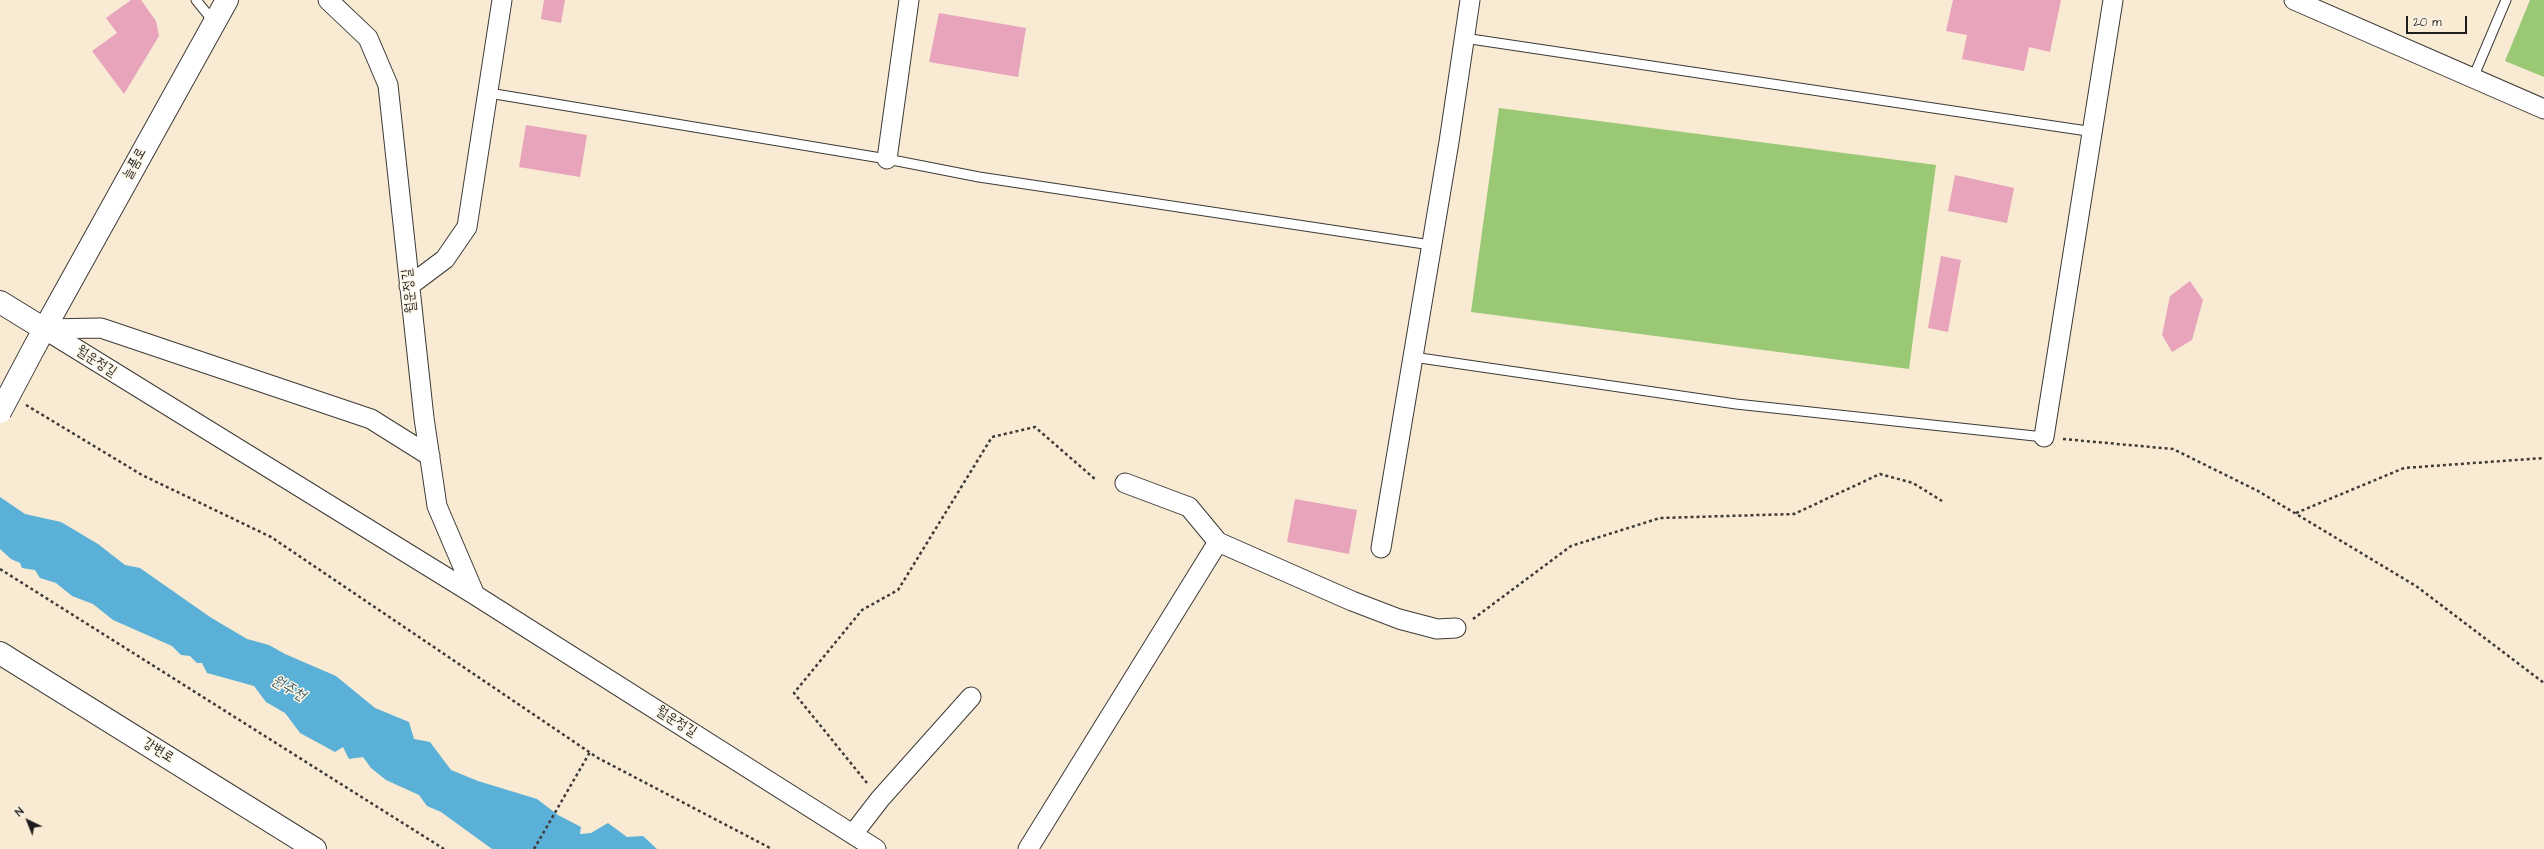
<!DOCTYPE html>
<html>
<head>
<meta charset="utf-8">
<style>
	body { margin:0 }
	#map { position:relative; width:2544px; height:849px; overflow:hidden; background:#f8ead3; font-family:"Architects Daughter",sans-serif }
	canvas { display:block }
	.north { position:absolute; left:8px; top:801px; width:40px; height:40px; -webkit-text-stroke:3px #fcf5e5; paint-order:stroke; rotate:317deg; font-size:11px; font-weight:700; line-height:16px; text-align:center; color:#1c1c1c }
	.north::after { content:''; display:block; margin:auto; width:14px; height:18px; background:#1c1c1c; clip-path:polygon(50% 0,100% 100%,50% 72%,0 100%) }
	.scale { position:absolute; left:2406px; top:16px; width:61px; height:18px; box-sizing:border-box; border:2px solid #1c1c1c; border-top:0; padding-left:5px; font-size:12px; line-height:14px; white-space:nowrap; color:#1c1c1c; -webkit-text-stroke:3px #fcf5e5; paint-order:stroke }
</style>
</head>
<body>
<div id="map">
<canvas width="2544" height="849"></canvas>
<div class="north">N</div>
<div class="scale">20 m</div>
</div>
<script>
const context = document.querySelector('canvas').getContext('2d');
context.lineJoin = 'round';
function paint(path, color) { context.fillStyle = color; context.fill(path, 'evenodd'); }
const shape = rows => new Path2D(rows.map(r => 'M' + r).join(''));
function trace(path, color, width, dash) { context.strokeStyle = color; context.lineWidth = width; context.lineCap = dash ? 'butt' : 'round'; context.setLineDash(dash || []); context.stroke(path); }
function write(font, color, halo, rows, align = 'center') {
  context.font = font + ' "Architects Daughter","Poor Story",sans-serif'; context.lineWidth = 3; context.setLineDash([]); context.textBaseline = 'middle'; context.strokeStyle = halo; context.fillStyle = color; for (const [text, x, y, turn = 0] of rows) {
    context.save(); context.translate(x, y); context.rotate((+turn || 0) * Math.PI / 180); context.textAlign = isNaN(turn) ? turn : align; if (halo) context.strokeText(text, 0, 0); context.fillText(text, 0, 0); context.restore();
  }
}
const green = shape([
	[2530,0,2544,0,2544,77,2505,61],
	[1499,108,1936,165,1909,369,1471,312]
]);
const water = shape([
	[0,497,25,514,61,522,98,544,125,565,140,568,210,617,247,639,269,645,285,654,336,676,375,708,409,722,414,739,430,742,451,770,478,781,537,799,558,815,581,827,580,834,591,833,608,823,627,837,643,836,657,849,492,849,441,812,427,806,419,795,386,780,371,768,363,757,349,759,343,747,335,752,300,733,285,713,266,702,254,686,207,673,202,663,197,663,190,656,181,655,172,646,113,620,93,604,72,596,56,583,40,578,35,570,22,568,20,563,11,559,0,549]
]);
const building = shape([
	[131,0,141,0,156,21,159,36,124,94,92,51,117,33,106,18],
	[544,0,565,0,561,23,541,19],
	[1953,0,2061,0,2050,52,2029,47,2024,71,1962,59,1967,35,1946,31],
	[939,13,1026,28,1018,77,929,62],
	[526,125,587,135,580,177,519,167],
	[1955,175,2014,188,2007,223,1948,211],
	[1941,256,1961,260,1948,332,1928,328],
	[2190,281,2203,300,2192,340,2172,352,2162,335,2170,296],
	[1295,499,1357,510,1349,554,1287,542]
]);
const path = shape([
	[26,405,142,475,271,537,598,758,772,849],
	[2063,439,2173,449,2258,491,2416,586,2544,683],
	[2296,513,2404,468,2544,458],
	[0,569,444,849],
	[1473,619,1571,546,1660,518,1794,514,1880,474,1913,483,1942,501],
	[867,783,794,693,862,610,898,590,992,437,1035,427,1096,480],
	[534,849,590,752]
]);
const service = shape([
	[196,0,213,21],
	[1464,38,2094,132],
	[2473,78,2506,0],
	[489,93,887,159,979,177,1431,245],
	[1413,357,1736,404,2044,437]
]);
const minor = shape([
	[328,0,368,38,388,85,424,418,437,506,475,595],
	[2294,0,2544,109],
	[887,159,909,0],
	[409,286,445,259,467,227,502,0],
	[44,329,475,595,876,849],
	[44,329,101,328,371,419,430,456],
	[2044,437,2113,0],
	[1125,483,1189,507,1218,542],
	[1381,548,1449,142,1470,0],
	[853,834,880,799,971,697],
	[1028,849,1218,542,1352,601,1399,619,1437,629,1456,628]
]);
const tertiary = shape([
	[0,302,44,329],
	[35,346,227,0],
	[0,653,315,849]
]);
const tertiaryBridge = shape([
	[0,412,35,346]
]);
const streetNames = [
	["늘품로",135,164,-61],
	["월운정길",410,291,-96],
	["월운정길",96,362,33],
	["월운정길",676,722,32],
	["강변로",158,751,32]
];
const waterNames = [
	["원주천",288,689,30]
];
paint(green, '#9bc875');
paint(water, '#5ab0d6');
paint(building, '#e7a4bb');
trace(service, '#3d3b37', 11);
trace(minor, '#3d3b37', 21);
trace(tertiary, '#3d3b37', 24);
trace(path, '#3d3b37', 2.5, [3, 3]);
trace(service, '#fff', 9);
trace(minor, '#fff', 19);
trace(tertiary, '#fff', 22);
trace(tertiaryBridge, '#3d3b37', 24, []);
trace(tertiaryBridge, '#fff', 22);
write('14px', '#1c1c1c', '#fcf5e5', streetNames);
write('italic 15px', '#355766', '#fcf5e5', waterNames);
</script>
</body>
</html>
